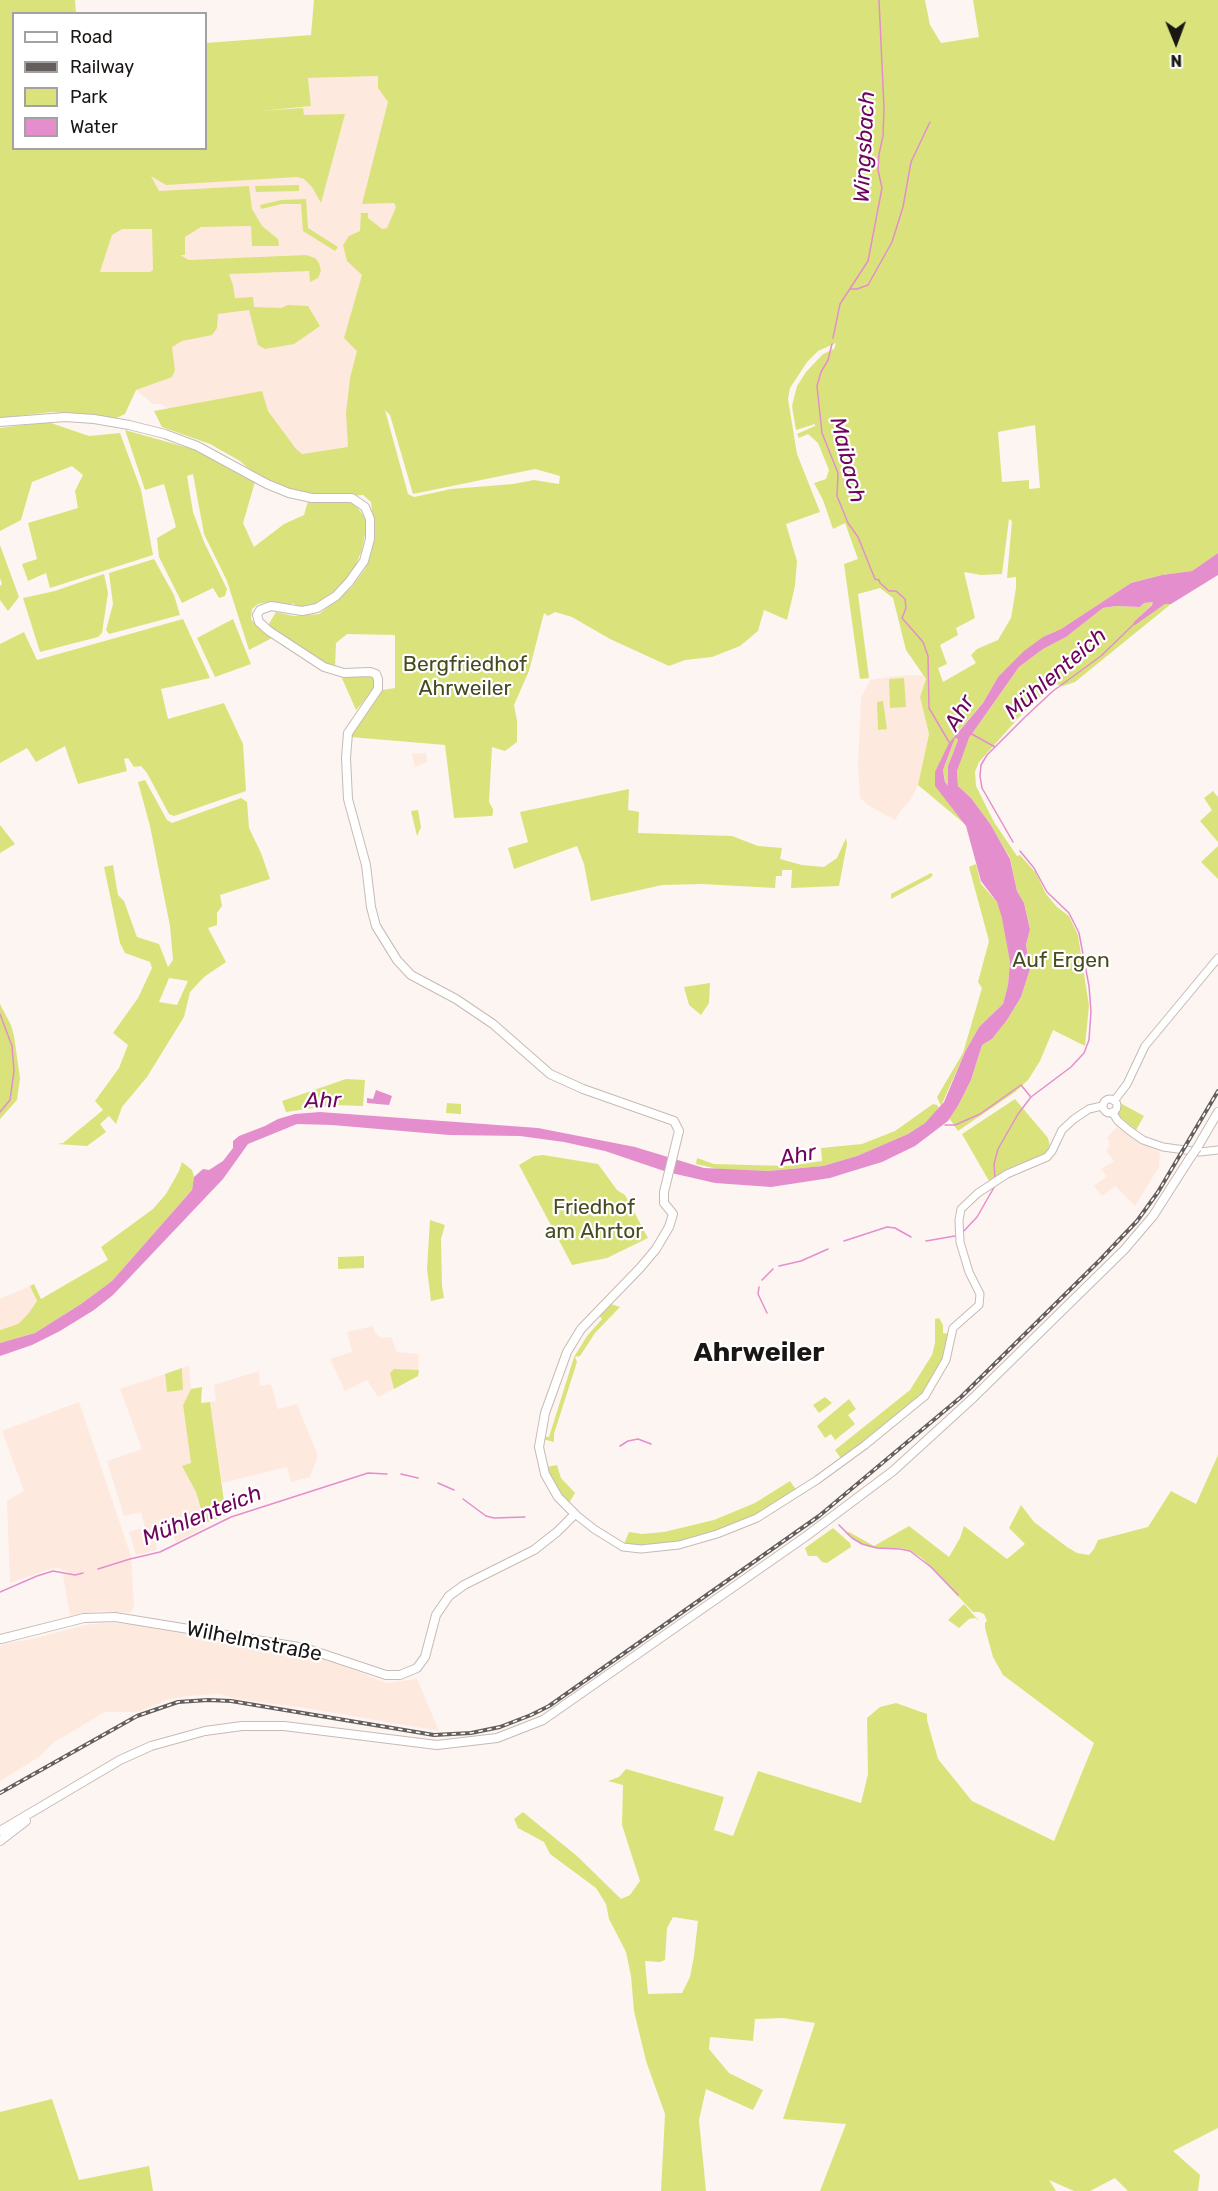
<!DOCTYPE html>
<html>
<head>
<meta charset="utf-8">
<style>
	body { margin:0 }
	#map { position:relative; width:1218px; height:2191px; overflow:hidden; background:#fdf5f1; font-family:Rubik,sans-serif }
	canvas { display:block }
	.legend { position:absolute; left:12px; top:12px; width:195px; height:138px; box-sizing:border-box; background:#fff; border:2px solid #a3a2a1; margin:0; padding:8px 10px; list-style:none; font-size:18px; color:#1a1614 }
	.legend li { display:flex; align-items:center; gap:12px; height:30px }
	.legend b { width:30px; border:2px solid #a3a2a1 }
	.north { position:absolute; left:1146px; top:12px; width:60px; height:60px; -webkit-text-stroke:4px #fff; paint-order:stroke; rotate:179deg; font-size:16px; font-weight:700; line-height:24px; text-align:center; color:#1a1614 }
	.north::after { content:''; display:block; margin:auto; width:21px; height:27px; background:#1a1614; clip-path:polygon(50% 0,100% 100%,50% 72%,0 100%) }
</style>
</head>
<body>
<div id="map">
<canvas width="1218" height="2191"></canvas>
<ul class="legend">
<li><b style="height:8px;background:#fff"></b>Road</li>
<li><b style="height:8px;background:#645e5c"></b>Railway</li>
<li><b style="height:16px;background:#dae37b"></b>Park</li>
<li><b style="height:16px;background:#e48ecd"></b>Water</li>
</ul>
<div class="north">N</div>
</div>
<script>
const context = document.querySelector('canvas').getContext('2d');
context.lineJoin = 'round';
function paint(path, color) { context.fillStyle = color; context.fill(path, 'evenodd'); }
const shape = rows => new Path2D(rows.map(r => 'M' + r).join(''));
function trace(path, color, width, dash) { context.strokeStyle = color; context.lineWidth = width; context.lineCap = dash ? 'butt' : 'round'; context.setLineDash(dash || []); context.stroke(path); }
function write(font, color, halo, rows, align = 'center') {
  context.font = font + ' Rubik,sans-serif'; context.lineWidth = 4.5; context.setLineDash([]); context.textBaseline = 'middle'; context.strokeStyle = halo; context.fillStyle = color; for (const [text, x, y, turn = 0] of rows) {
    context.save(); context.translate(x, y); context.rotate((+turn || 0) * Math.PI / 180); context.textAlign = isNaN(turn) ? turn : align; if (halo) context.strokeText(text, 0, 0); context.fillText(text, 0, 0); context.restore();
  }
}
const built = shape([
	[378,76,378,87,425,87,388,282,356,496,227,440,160,404,153,404,130,385,100,272,112,235,132,149,206,148,206,116,311,106,308,78],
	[922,675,926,679,920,697,929,734,918,785,910,801,902,809,895,820,868,805,860,798,858,766,861,698,870,680,895,676],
	[426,753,427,762,415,767,412,754],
	[1117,1127,1136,1140,1160,1152,1159,1167,1135,1206,1115,1186,1102,1196,1094,1186,1107,1176,1101,1169,1114,1161,1106,1151,1110,1146,1108,1144,1110,1141,1107,1138],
	[30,1286,37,1301,28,1314,18,1324,0,1330,0,1299],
	[373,1326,375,1333,381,1338,391,1337,397,1352,419,1354,418,1376,378,1397,367,1380,345,1391,330,1359,352,1352,347,1332],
	[189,1366,191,1389,183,1405,191,1464,183,1467,196,1492,205,1527,176,1542,171,1529,154,1534,157,1550,136,1555,129,1532,145,1527,141,1512,124,1516,107,1461,142,1449,120,1389,165,1374,167,1392,183,1390,182,1368],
	[259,1371,260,1386,271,1384,278,1409,297,1404,318,1456,310,1477,291,1482,287,1467,222,1483,210,1402,216,1401,214,1385],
	[79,1402,131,1556,134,1607,130,1613,99,1611,70,1616,63,1575,69,1572,58,1568,49,1569,10,1583,7,1501,24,1491,2,1431],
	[103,1623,133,1624,246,1646,319,1656,386,1683,417,1679,439,1731,299,1707,236,1699,219,1694,189,1696,170,1699,137,1712,105,1712,53,1743,39,1757,0,1781,0,1646,5,1643,28,1640,85,1625]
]);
const green = shape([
	[0,0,75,0,76,13,14,14,14,148,206,148,206,43,311,35,314,0,925,0,930,25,941,43,979,37,973,0,1218,0,1218,553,1192,571,1162,575,1131,583,1061,629,1043,637,998,677,983,703,955,735,935,773,966,825,918,785,929,734,920,697,926,679,906,650,893,598,880,588,858,594,869,678,860,679,844,564,858,559,845,523,833,529,823,500,814,483,826,479,829,470,818,443,808,434,799,438,797,434,815,426,815,424,796,430,792,406,797,386,806,372,823,354,834,349,836,343,818,351,807,362,790,388,788,399,797,454,820,512,786,524,797,561,795,586,787,620,764,610,758,631,740,646,712,657,685,660,669,666,610,639,572,617,555,612,548,616,544,613,529,671,514,705,517,721,517,742,505,751,492,747,489,802,493,809,493,813,492,816,454,818,445,745,350,737,358,722,382,690,395,688,395,635,347,634,336,643,335,668,306,652,286,637,267,627,276,612,294,616,319,614,351,588,365,569,375,536,371,502,363,495,325,498,284,488,259,478,240,461,210,444,162,427,154,411,262,391,268,411,296,449,302,454,348,447,346,413,350,378,357,351,344,338,362,275,347,261,343,245,349,236,360,231,361,213,368,213,368,218,382,229,387,228,396,207,394,203,362,204,388,102,378,88,378,76,308,78,311,106,261,111,303,108,304,115,345,114,321,203,312,187,304,179,297,177,166,185,151,176,159,191,249,186,252,209,262,226,278,239,279,246,252,246,251,226,201,227,185,237,185,255,180,255,189,260,306,255,315,258,319,263,321,271,318,278,310,282,309,271,229,274,233,285,235,298,253,297,254,307,281,308,288,305,308,306,320,326,294,344,265,349,258,345,249,310,218,314,217,328,212,335,182,341,172,347,175,370,172,377,136,390,125,414,114,419,98,416,52,412,0,418],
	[122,229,152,229,153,270,150,272,100,272,112,235],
	[385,410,390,415,413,494,535,469,560,476,559,484,534,480,513,484,451,489,414,497,408,494],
	[1035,425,1040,488,1029,489,1029,480,1002,482,998,432],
	[1009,519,1012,521,1007,578,1016,577,1016,588,1011,618,998,640,977,649,971,655,976,663,943,682,938,668,947,664,940,645,958,635,956,628,975,618,964,572,981,575,1002,574],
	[299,185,299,191,256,192,255,186],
	[306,199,308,228,338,247,335,251,303,231,301,204,282,204,261,209,260,205,281,200],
	[48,422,89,436,120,433,141,490,153,555,50,588,46,573,28,581,22,564,37,559,28,523,78,508,75,491,83,475,72,466,32,482,21,520,0,531,0,428],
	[125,430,196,450,255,482,243,523,254,547,284,524,304,515,308,501,342,500,355,504,365,518,366,529,362,550,353,571,347,580,322,602,302,608,292,603,290,606,268,602,258,604,252,609,251,619,263,632,274,637,249,650,227,581,204,534,193,474,187,476,193,512,204,542,227,589,225,596,219,598,213,588,182,603,159,557,157,538,176,527,164,484,145,490],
	[0,545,19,597,8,611,0,600,0,586,2,584,0,578],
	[154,559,174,595,180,615,109,634,106,630,113,604,109,573],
	[104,574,108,593,102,633,98,637,40,652,23,598,55,591],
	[1154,602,1134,623,1135,624,1165,604,1171,604,1075,682,1063,686,1055,684,1022,714,979,762,975,772,976,786,994,822,1017,856,1020,855,1036,873,1046,894,1057,907,1069,916,1078,935,1089,1006,1085,1046,1053,1030,1040,1061,1028,1080,1015,1092,958,1131,949,1118,959,1104,971,1080,982,1045,992,1039,1007,1020,1021,997,1030,969,1026,945,1030,928,1024,903,1017,891,1010,858,991,825,971,798,958,786,957,771,964,749,969,738,1019,667,1043,649,1066,637,1103,608,1116,606,1140,607,1144,603],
	[183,619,210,678,161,689,168,719,224,703,243,744,246,791,174,816,169,814,147,773,141,766,134,767,128,758,124,759,127,771,78,784,65,746,36,762,27,748,0,763,0,644,24,632,37,660],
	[233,619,251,664,215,677,197,638],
	[370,675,375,679,373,691,356,710,341,676],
	[904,678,906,707,890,708,889,679],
	[883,701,887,729,878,730,877,702],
	[955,738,958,738,958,740,948,766,948,786,946,785,943,770],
	[145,780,167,820,172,823,241,798,247,802,249,828,261,853,270,879,220,895,222,906,217,913,217,925,208,928,226,962,204,977,190,992,184,1017,147,1077,122,1107,116,1124,109,1116,100,1124,106,1132,87,1146,57,1144,63,1143,103,1110,95,1101,119,1068,128,1045,113,1033,138,998,152,968,150,962,125,953,120,943,104,867,113,865,118,895,124,901,137,937,159,944,168,967,173,960,170,926,150,826,138,782],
	[169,978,188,981,177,1005,159,1002],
	[629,789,628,810,639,812,638,833,732,836,758,846,782,848,780,859,802,865,824,867,837,858,846,838,847,844,839,886,791,888,792,870,782,870,782,876,776,876,775,888,702,884,662,885,591,901,584,864,577,846,514,869,508,848,528,842,520,812],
	[1213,791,1218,797,1218,842,1200,821,1212,810,1204,798],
	[418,810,421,827,417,836,411,811],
	[0,825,15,844,0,853],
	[1218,846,1218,879,1201,862],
	[976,864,981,884,997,902,1003,918,1010,962,1008,985,1003,1004,979,1027,965,1052,941,1106,937,1097,963,1053,982,988,978,982,989,941,969,867],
	[931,873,933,875,930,878,891,899,891,894],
	[710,983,709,1003,701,1015,689,1005,684,987],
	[0,1004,11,1025,14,1036,20,1078,17,1100,0,1119],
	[346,1079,365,1080,363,1106,335,1105,286,1112,282,1101],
	[1015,1099,1048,1138,1050,1146,1045,1154,1039,1157,1012,1167,989,1181,962,1134],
	[447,1103,461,1104,461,1114,446,1113],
	[933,1104,937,1105,939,1108,935,1113,925,1123,908,1134,857,1156,823,1166,768,1171,722,1170,696,1164,697,1158,714,1164,787,1166,822,1161,821,1148,862,1144,895,1131],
	[1122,1104,1144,1116,1136,1130,1117,1114],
	[543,1155,598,1164,617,1190,625,1195,648,1238,607,1258,572,1265,519,1165,534,1156],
	[182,1162,192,1170,194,1177,192,1190,112,1281,81,1304,35,1333,0,1343,0,1330,18,1324,28,1314,37,1301,30,1286,34,1284,41,1299,108,1260,101,1247,153,1209,166,1194,179,1171],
	[430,1220,445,1225,441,1239,442,1286,444,1298,431,1301,427,1269],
	[364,1256,364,1268,338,1269,338,1257],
	[611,1304,620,1307,595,1333,580,1356,575,1357,577,1362,554,1434,554,1442,542,1439,542,1436,549,1437,574,1357,587,1336,602,1319,598,1314],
	[939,1318,943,1325,943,1333,950,1334,945,1359,923,1394,842,1460,835,1450,910,1390,932,1355,935,1343,935,1319],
	[182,1368,183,1390,167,1392,165,1374],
	[394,1369,419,1370,418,1376,394,1389,390,1373],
	[202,1387,201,1403,210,1402,226,1515,205,1523,196,1492,182,1466,191,1463,183,1405,191,1389],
	[825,1397,832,1403,819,1413,813,1405],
	[849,1399,856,1409,848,1415,855,1424,835,1440,831,1434,825,1438,817,1426],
	[1218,1455,1218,2128,1173,2151,1200,2175,1198,2191,1128,2191,1115,2178,1090,2191,1074,2191,1049,2180,1056,2191,820,2191,846,2124,783,2119,815,2023,783,2018,755,2019,753,2041,710,2037,709,2049,729,2073,763,2090,753,2110,706,2089,699,2120,706,2191,661,2191,665,2114,646,2061,634,2011,631,1976,626,1952,609,1919,606,1904,596,1888,550,1854,544,1842,518,1828,514,1819,523,1812,577,1856,621,1899,630,1895,640,1881,622,1825,623,1785,608,1781,619,1777,626,1769,724,1797,714,1830,733,1836,758,1771,861,1803,868,1774,867,1718,880,1707,896,1703,927,1714,927,1720,938,1759,972,1801,1054,1841,1094,1743,1003,1675,993,1657,985,1628,985,1623,987,1621,984,1614,979,1612,973,1612,922,1558,909,1550,900,1548,873,1548,863,1545,845,1533,849,1532,874,1546,909,1526,949,1557,960,1538,964,1526,1007,1559,1025,1544,1009,1528,1021,1505,1034,1522,1067,1547,1077,1553,1089,1555,1094,1549,1098,1540,1148,1527,1171,1491,1196,1504],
	[673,1917,698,1921,694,1956,690,1977,682,1993,648,1994,645,1961,660,1962,665,1960,667,1928],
	[557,1465,561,1478,575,1493,569,1503,564,1500,548,1475,546,1467],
	[790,1481,797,1491,756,1516,720,1531,679,1543,639,1546,624,1544,629,1532,642,1534,664,1532,714,1520,755,1503],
	[833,1528,850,1543,851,1547,827,1563,822,1562,817,1556,808,1556,805,1548],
	[964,1604,979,1621,975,1618,969,1619,959,1628,948,1620],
	[52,2099,79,2180,149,2166,153,2191,0,2191,0,2112]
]);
const water = shape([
	[1218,553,1218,575,1171,604,1165,604,1135,625,1133,623,1152,605,1153,602,1144,603,1140,607,1116,606,1103,608,1066,637,1043,649,1019,667,969,738,957,771,958,786,971,798,991,825,1010,859,1017,891,1024,903,1030,929,1026,945,1030,969,1021,997,1007,1020,992,1039,982,1045,971,1080,959,1104,948,1121,915,1146,882,1162,849,1172,830,1178,771,1187,715,1183,667,1172,605,1151,564,1142,520,1136,449,1135,332,1125,297,1124,248,1144,223,1179,113,1295,94,1310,60,1331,32,1345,0,1356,0,1343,35,1333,81,1304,112,1281,192,1190,194,1177,203,1169,209,1170,223,1161,233,1148,233,1141,239,1136,265,1126,278,1119,295,1114,320,1112,538,1128,635,1147,704,1168,768,1171,823,1166,857,1156,908,1134,925,1123,944,1102,965,1052,979,1027,1003,1004,1008,985,1010,962,1002,918,997,902,981,881,966,826,935,786,935,772,949,743,983,703,998,677,1024,651,1043,637,1061,629,1131,583,1162,575,1192,571],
	[955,738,957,738,958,740,948,766,948,786,945,782,943,770],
	[376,1090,392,1096,389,1105,367,1103,367,1098,373,1099]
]);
const stream = shape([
	[851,289,857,289,868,285,892,242,903,207,911,162,930,122],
	[833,338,840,304,868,261,882,188,878,170,879,154,883,136,884,108,879,0],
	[832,344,828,360,821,372,817,386,822,433,838,473,837,496,848,523,858,537,875,579,879,580,880,583,889,591,896,591,905,599,906,608,902,618,923,642,928,656,929,708,949,742],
	[970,733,995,747],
	[1013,842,982,788,980,776,981,765,987,755,1025,717,1053,691,1101,656,1135,623],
	[0,1014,12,1046,14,1071,10,1100,0,1112],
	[945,1125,955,1125,980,1114,1021,1085,1030,1096],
	[995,1178,994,1164,998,1149,1018,1114,1031,1097,1071,1067,1084,1053,1089,1040,1091,1011,1089,986,1079,933,1069,913,1047,892,1034,868,1020,851],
	[962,1233,977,1217,996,1184],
	[844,1241,887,1227,895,1228,911,1237],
	[926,1241,955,1236],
	[779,1266,801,1261,828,1249],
	[762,1280,773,1269],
	[759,1287,758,1294,767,1313],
	[620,1446,628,1441,638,1439,651,1444],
	[401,1474,418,1478],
	[438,1483,454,1490],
	[463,1499,486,1516,494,1518,525,1517],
	[839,1525,852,1538,862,1544,877,1548,900,1549,910,1551,931,1567,958,1595],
	[98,1569,130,1559,160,1552,231,1517,368,1473,387,1474],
	[0,1592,37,1576,53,1571,75,1575,83,1573]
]);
const tertiary = shape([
	'1103 1106a7 7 0 1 1 14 0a7 7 0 1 1-14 0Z',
	[1114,1101,1127,1084,1145,1046,1218,958],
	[1112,1112,1118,1121,1130,1131,1143,1140,1163,1147,1200,1152,1218,1150],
	[575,1514,594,1529,623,1547,641,1549,679,1545,717,1534,757,1518,817,1480,865,1445,925,1396,946,1360,953,1328,979,1305,980,1294,969,1272,960,1242,959,1220,961,1209,978,1193,1007,1174,1047,1157,1052,1151,1062,1130,1074,1119,1089,1109,1102,1106]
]);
const secondary = shape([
	[0,422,65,417,94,419,129,425,165,434,197,446,267,484,289,493,312,498,352,498,365,507,370,519,370,539,364,561,349,582,336,596,317,608,302,611,271,606,260,610,257,615,259,622,269,631,324,667,344,673,370,672,376,674,378,679,378,689,348,733,346,758,348,799,366,865,371,907,376,926,397,960,411,975,456,999,493,1024,550,1074,583,1089,674,1121,679,1131,664,1192,664,1203,673,1214,669,1227,656,1249,640,1268,581,1329,567,1352,545,1413,539,1447,545,1474,558,1497,575,1514,557,1532,534,1550,464,1585,449,1596,436,1615,425,1657,417,1668,400,1675,386,1675,305,1648,115,1617,84,1618,1,1639]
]);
const primary = shape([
	[1197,1148,1218,1112],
	[0,1831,120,1760,151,1746,205,1731,242,1726,284,1726,437,1745,497,1738,543,1720,805,1537,893,1471,973,1398,1124,1250,1153,1216,1190,1158],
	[0,1841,26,1821]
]);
const rail = shape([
	[0,1793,137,1716,178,1702,208,1700,231,1701,434,1735,471,1733,500,1727,531,1715,549,1706,819,1516,961,1397,1100,1260,1137,1221,1158,1192,1218,1091]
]);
const primaryBridge = shape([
	[1190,1158,1197,1148]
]);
const parkNames = [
	["Bergfriedhof",465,665],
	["Ahrweiler",465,689],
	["Auf Ergen",1061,961],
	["Friedhof",594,1208],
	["am Ahrtor",594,1232]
];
const streetNames = [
	["Wilhelmstraße",254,1642,11]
];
const waterNames = [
	["Wingsbach",865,147,-87],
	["Maibach",847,460,76],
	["Mühlenteich",1056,674,-41],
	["Ahr",960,713,-60],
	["Ahr",323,1101,-1],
	["Ahr",798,1156,-11],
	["Mühlenteich",202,1516,-22]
];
const districtNames = [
	["Ahrweiler",759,1353]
];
paint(built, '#fee9df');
paint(green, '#dae37b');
paint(water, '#e48ecd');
trace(stream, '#e48ecd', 1.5);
trace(tertiary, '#c7bab5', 9);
trace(secondary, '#c7bab5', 10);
trace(primary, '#c7bab5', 10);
trace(tertiary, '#fff', 7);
trace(secondary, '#fff', 8);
trace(primary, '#fff', 8);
trace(rail, '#645e5c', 4);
trace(rail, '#fff', 1.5, [4.5]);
trace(primaryBridge, '#c7bab5', 10, []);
trace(primaryBridge, '#fff', 8);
write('21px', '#474b20', '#fff', parkNames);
write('21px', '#1a1614', '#fff', streetNames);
write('italic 22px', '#6f045d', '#fff', waterNames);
write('bold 27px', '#1a1614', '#fff', districtNames);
</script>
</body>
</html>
